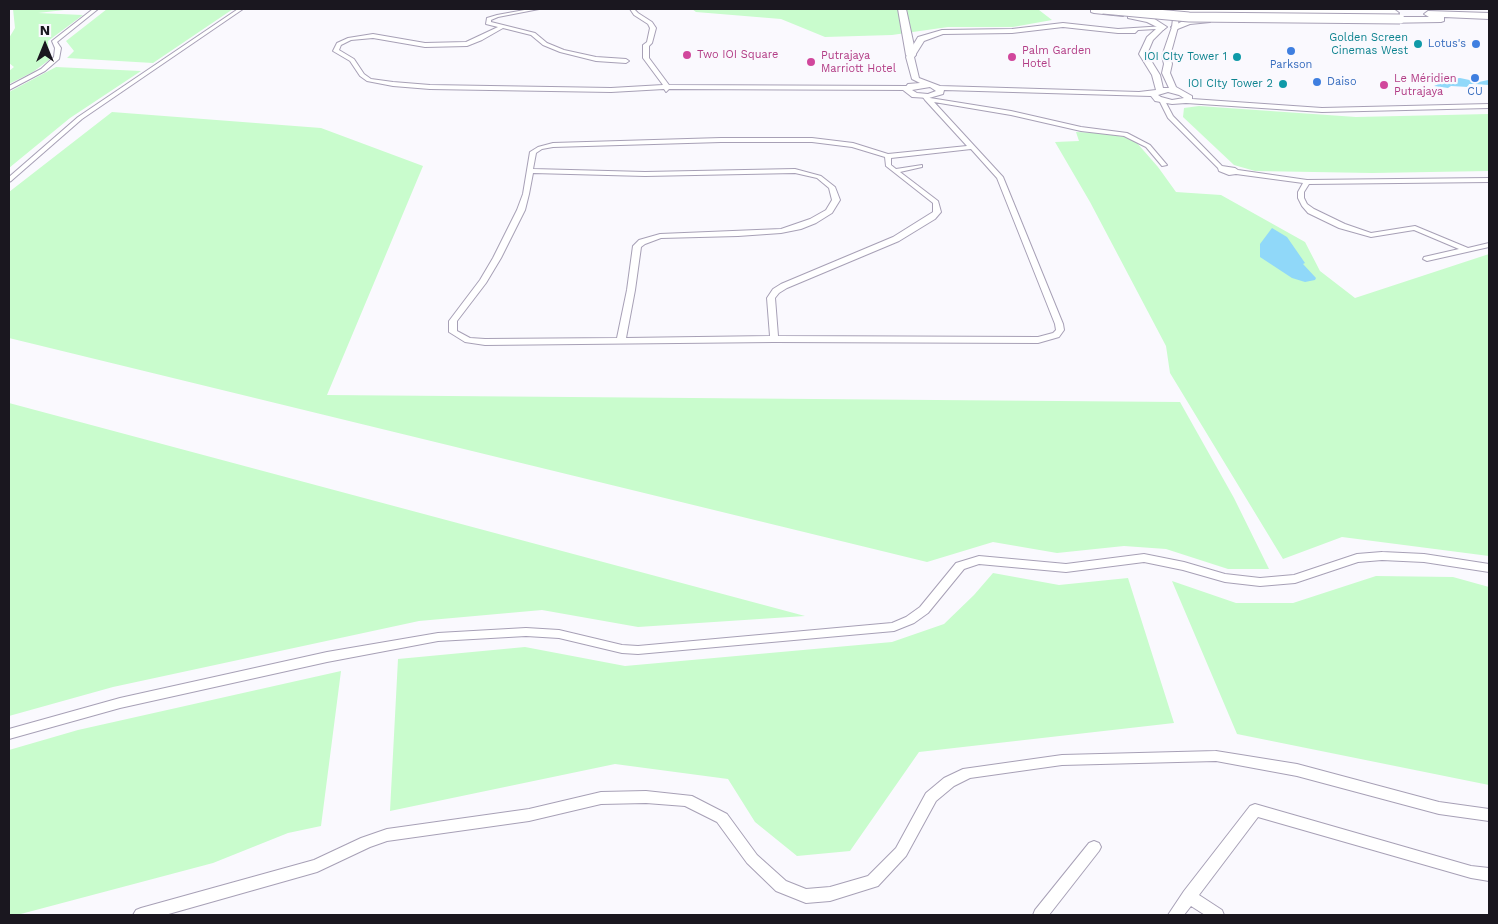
<!DOCTYPE html>
<html>
<head>
<meta charset="utf-8">
<style>
	body { margin:0 }
	#map { position:relative; width:1498px; height:924px; overflow:hidden; background:#faf9fe; font-family:"Work Sans",sans-serif }
	canvas { display:block }
	.frame { position:absolute; inset:0; border:10px solid #1a171f; pointer-events:none }
	.north { position:absolute; left:20px; top:20px; width:50px; height:50px; -webkit-text-stroke:4px #faf9fe; paint-order:stroke; rotate:0deg; font-size:14px; font-weight:700; line-height:20px; text-align:center; color:#1a171f }
	.north::after { content:''; display:block; margin:auto; width:18px; height:22px; background:#1a171f; clip-path:polygon(50% 0,100% 100%,50% 72%,0 100%) }
</style>
</head>
<body>
<div id="map">
<canvas width="1498" height="924"></canvas>
<div class="frame"></div>
<div class="north">N</div>
</div>
<script>
const context = document.querySelector('canvas').getContext('2d');
context.lineJoin = 'round';
function paint(path, color) { context.fillStyle = color; context.fill(path, 'evenodd'); }
const shape = rows => new Path2D(rows.map(r => 'M' + r).join(''));
function trace(path, color, width, dash) { context.strokeStyle = color; context.lineWidth = width; context.lineCap = dash ? 'butt' : 'round'; context.setLineDash(dash || []); context.stroke(path); }
function write(font, color, halo, rows, align = 'center') {
  context.font = font + ' "Work Sans",sans-serif'; context.lineWidth = 4.5; context.setLineDash([]); context.textBaseline = 'middle'; context.strokeStyle = halo; context.fillStyle = color; for (const [text, x, y, turn = 0] of rows) {
    context.save(); context.translate(x, y); context.rotate((+turn || 0) * Math.PI / 180); context.textAlign = isNaN(turn) ? turn : align; if (halo) context.strokeText(text, 0, 0); context.fillText(text, 0, 0); context.restore();
  }
}
const green = shape([
	[13,9,73,9,38,13,83,15,48,41,49,60,33,72,9,84,9,71,14,67,9,63,9,38,15,28],
	[107,9,233,9,153,63,67,58,74,51,66,41],
	[692,9,1032,9,1031,10,1039,10,1052,20,1013,27,948,27,892,35,825,37,781,19,696,12],
	[56,67,141,71,70,118,9,168,9,92],
	[1199,106,1356,117,1489,114,1489,171,1372,173,1255,171,1234,165,1183,117,1184,108],
	[112,112,321,128,423,166,327,395,1180,402,1234,498,1269,569,1228,569,1166,549,1124,546,1057,553,993,542,927,562,9,338,9,192],
	[1076,132,1101,133,1124,137,1137,143,1158,167,1176,192,1221,195,1305,242,1320,271,1355,298,1489,254,1489,556,1342,537,1283,559,1170,373,1166,346,1090,202,1055,142,1079,141],
	[9,403,805,616,638,627,542,610,419,621,113,687,9,716],
	[993,573,1059,585,1128,578,1174,723,919,752,850,851,797,856,755,822,728,779,615,764,390,811,398,659,525,647,625,666,892,642,944,624,974,595],
	[1376,576,1453,577,1489,587,1489,785,1237,734,1172,581,1236,603,1293,603],
	[341,671,321,826,288,833,213,863,17,915,9,915,9,750,78,730]
]);
const water = shape([
	[1460,78,1479,82,1488,80,1489,85,1474,84,1469,84,1468,87,1451,86,1448,88,1434,86,1439,84,1438,81],
	[1272,228,1287,237,1305,263,1303,264,1316,278,1315,280,1305,282,1292,278,1260,257,1260,244]
]);
const street = shape([
	[93,9,98,9,57,42,61,48,59,59,45,71,9,90,9,86,41,69,54,57,55,48,52,41,93,9],
	[238,9,243,9,82,119,11,181,9,182,9,177,78,117,238,9],
	[530,9,539,9,498,17,491,20,491,22,535,33,547,43,564,50,596,57,626,59,629,61,626,63,596,61,560,52,543,45,531,35,503,28,482,40,467,46,425,47,373,38,351,40,341,45,339,50,354,59,364,74,371,79,393,82,430,85,611,88,663,85,643,58,643,45,647,42,650,28,648,24,634,15,630,9,634,9,638,13,652,22,656,28,652,43,649,46,649,58,669,85,907,86,910,88,907,90,669,89,666,92,664,89,611,92,430,89,393,86,367,81,360,76,350,61,333,51,337,43,348,38,373,34,425,43,466,42,498,27,486,24,487,18,497,15,530,9],
	[925,94,930,98,1011,111,1081,127,1127,133,1150,145,1167,165,1162,166,1146,147,1124,136,1081,131,1011,115,934,102,1003,177,1063,324,1064,330,1059,337,1038,343,774,342,485,345,465,342,449,332,449,321,480,280,493,258,517,210,523,194,530,152,538,147,553,143,721,138,812,138,853,143,888,154,967,146,925,100,922,96,925,94],
	[721,142,812,142,852,147,885,157,886,166,933,203,933,212,893,237,781,284,773,289,767,298,770,336,626,338,635,290,641,247,645,244,661,238,738,236,781,233,801,229,816,223,832,213,840,200,835,187,821,176,795,169,645,172,533,169,536,153,542,149,553,147,721,142],
	[971,149,997,178,1055,324,1056,330,1053,333,1038,337,778,336,775,298,779,293,787,288,899,241,935,219,941,212,938,201,900,172,922,167,922,165,896,169,891,165,891,158,971,149],
	[533,173,645,176,795,173,817,178,829,188,832,200,826,210,810,219,781,229,660,234,639,240,633,246,627,290,617,338,485,339,470,338,457,331,457,321,486,283,501,258,525,210,529,194,533,173],
	[1160,99,1164,99,1173,116,1222,166,1235,168,1238,170,1307,180,1489,178,1489,182,1309,184,1304,192,1304,198,1307,204,1314,209,1345,224,1371,233,1415,226,1468,248,1489,243,1489,247,1427,261,1423,259,1424,257,1459,249,1414,230,1371,237,1339,228,1308,213,1302,206,1298,198,1298,192,1303,183,1236,174,1229,175,1219,171,1218,168,1168,118,1159,100,1160,99],
	[1382,552,1424,554,1489,564,1489,572,1424,562,1382,560,1358,562,1295,583,1260,586,1225,582,1183,570,1144,562,1066,572,979,564,964,569,928,613,914,623,894,631,638,654,622,653,559,638,526,636,438,641,327,662,120,708,9,739,9,729,120,698,327,652,438,633,526,628,559,630,622,645,638,646,892,623,906,617,920,607,956,563,979,556,1066,564,1144,554,1184,562,1225,574,1260,578,1294,575,1357,554,1382,552],
	[1216,751,1297,764,1439,802,1489,809,1489,821,1439,814,1297,776,1216,761,1062,765,970,778,954,786,936,801,906,856,878,886,830,901,806,903,776,891,747,863,717,822,685,806,646,803,601,804,529,821,387,841,370,847,317,872,165,915,133,915,136,910,141,908,314,860,361,838,387,829,529,809,601,792,646,791,692,796,727,814,757,855,786,881,806,889,830,887,868,876,896,848,926,793,944,778,963,769,1062,755,1216,751],
	[1255,804,1471,866,1489,868,1489,881,1471,878,1258,817,1199,895,1222,910,1224,915,1205,915,1191,906,1184,915,1168,915,1184,891,1250,806,1255,804],
	[1094,841,1099,843,1101,847,1099,851,1049,915,1033,915,1035,910,1089,843,1094,841]
]);
const secondary = shape([
	[1174,10,1179,11,1178,27,1170,56,1172,64,1170,73,1176,87,1192,96,1192,99,1322,108,1489,104,1489,108,1322,112,1186,103,1172,104,1155,101,1151,96,944,90,943,94,929,98,912,97,903,90,908,84,920,83,912,79,906,57,918,37,942,30,1012,29,1063,23,1118,29,1165,26,1165,28,1153,40,1147,54,1160,75,1163,88,1169,88,1162,73,1164,64,1162,56,1172,27,1174,10],
	[1063,27,1118,33,1135,33,1138,30,1156,29,1147,37,1139,54,1152,75,1156,90,1139,92,940,86,919,78,914,57,924,41,943,34,1012,33,1063,27],
	[930,87,936,91,928,94,917,93,912,90,930,87],
	[1168,92,1179,95,1184,98,1172,100,1161,97,1158,95,1168,92]
]);
const highway = shape([
	[898,9,906,9,916,55,914,57,908,57,906,55,898,9],
	[1091,9,1123,10,1127,13,1123,16,1094,13,1091,12,1091,9],
	[1147,9,1395,10,1399,13,1395,16,1241,16,1151,12,1147,9],
	[1428,11,1489,13,1489,19,1444,17,1444,21,1441,22,1381,23,1377,20,1381,17,1429,17,1424,14,1428,11],
	[1131,13,1153,18,1167,27,1163,30,1147,22,1128,18,1128,14,1131,13],
	[1207,17,1210,18,1210,22,1190,24,1175,30,1171,27,1185,20,1207,17]
]);
const highwayBridge = shape([
	[1103,9,1189,17,1400,19]
]);
const markers = [
	[1418,44,5,"#0f9aa8"],
	[1476,44,5,"#3f7fe0"],
	[1291,51,5,"#3f7fe0"],
	[687,55,5,"#d1479c"],
	[1012,57,5,"#d1479c"],
	[1237,57,5,"#0f9aa8"],
	[811,62,5,"#d1479c"],
	[1475,78,5,"#3f7fe0"],
	[1317,82,5,"#3f7fe0"],
	[1283,84,5,"#0f9aa8"],
	[1384,85,5,"#d1479c"]
];
const farCulturenames = [
	["Golden Screen",1408,38],
	["Cinemas West",1408,51],
	["IOI CIty Tower 1",1227,57],
	["IOI CIty Tower 2",1273,84]
];
const farShopnames = [
	["Lotus's",1466,44,"right"],
	["Parkson",1291,65],
	["Daiso",1327,82,"left"],
	["CU",1475,92]
];
const farHotelnames = [
	["Palm Garden",1022,51],
	["Hotel",1022,64],
	["Two IOI Square",697,55],
	["Putrajaya",821,56],
	["Marriott Hotel",821,69],
	["Le Méridien",1394,79],
	["Putrajaya",1394,92]
];
paint(green, '#c9fccd');
paint(water, '#90d8f9');
trace(street, '#a7a0b6', 2);
trace(secondary, '#a7a0b6', 2);
trace(highway, '#a7a0b6', 2);
paint(street, '#fff');
paint(secondary, '#fff');
paint(highway, '#fff');
trace(highwayBridge, '#a7a0b6', 11, []);
trace(highwayBridge, '#fff', 9);
for (const [x, y, r, color] of markers) { const dot = new Path2D(); dot.arc(x, y, r, 0, 2 * Math.PI); context.fillStyle = color; context.fill(dot); trace(dot, '#faf9fe', 2); }
write('11px', '#0d838f', '#faf9fe', farCulturenames, 'right');
write('11px', '#366cbe', '#faf9fe', farShopnames);
write('11px', '#b23c85', '#faf9fe', farHotelnames, 'left');
</script>
</body>
</html>
